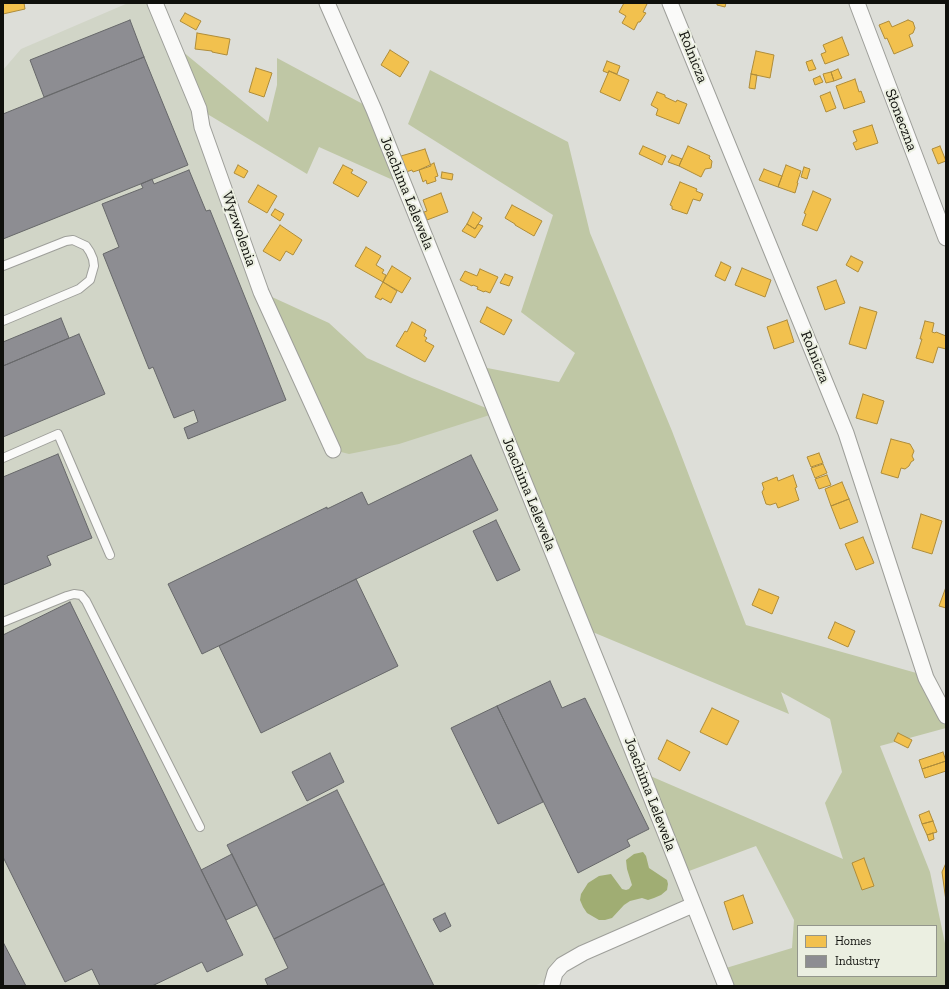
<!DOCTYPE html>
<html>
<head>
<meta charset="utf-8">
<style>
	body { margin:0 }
	#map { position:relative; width:949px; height:989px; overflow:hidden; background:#ddded8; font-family:"Zilla Slab",serif }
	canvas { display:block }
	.frame { position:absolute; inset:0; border:4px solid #0f100c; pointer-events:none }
	.legend { position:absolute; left:797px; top:925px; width:140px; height:52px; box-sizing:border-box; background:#ebefe1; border:1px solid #93968c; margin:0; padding:5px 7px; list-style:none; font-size:12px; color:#0f100c }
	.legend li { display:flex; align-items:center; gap:8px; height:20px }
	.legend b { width:20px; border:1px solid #93968c }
</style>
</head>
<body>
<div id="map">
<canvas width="949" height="989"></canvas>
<div class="frame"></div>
<ul class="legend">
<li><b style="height:11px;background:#f2c14e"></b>Homes</li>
<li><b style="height:11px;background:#8d8d92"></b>Industry</li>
</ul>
</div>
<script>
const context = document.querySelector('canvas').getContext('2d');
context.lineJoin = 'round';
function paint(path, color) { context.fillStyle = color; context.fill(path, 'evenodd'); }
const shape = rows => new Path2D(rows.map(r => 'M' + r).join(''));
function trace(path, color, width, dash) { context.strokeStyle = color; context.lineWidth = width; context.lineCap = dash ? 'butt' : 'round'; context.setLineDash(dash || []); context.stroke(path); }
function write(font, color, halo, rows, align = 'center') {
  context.font = font + ' "Zilla Slab",serif'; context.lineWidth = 4; context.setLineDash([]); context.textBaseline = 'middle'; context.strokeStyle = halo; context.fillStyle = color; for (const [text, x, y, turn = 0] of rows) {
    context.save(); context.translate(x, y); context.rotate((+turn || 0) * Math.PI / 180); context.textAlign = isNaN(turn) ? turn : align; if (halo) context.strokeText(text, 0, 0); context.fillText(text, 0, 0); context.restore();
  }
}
const built = shape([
	[128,3,155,3,209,144,333,450,496,412,693,905,583,953,557,976,534,986,3,986,3,70,21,49]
]);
const green = shape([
	[171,42,268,122,277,85,277,58,374,110,404,185,319,147,307,174,199,109],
	[430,70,568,142,590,233,672,431,746,625,920,674,946,718,946,728,880,746,930,872,946,948,946,986,733,986,726,968,792,948,794,920,756,846,681,874,641,772,843,859,825,803,842,772,830,719,781,692,789,714,583,628,496,413,399,444,349,454,333,450,261,292,329,323,367,358,412,378,496,412,477,366,559,382,575,353,521,312,553,215,408,124],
	[798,926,936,926,936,976,798,976]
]);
const water = shape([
	[643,852,646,856,649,868,667,880,668,884,667,890,661,895,654,898,648,900,642,898,630,901,624,905,612,918,605,920,599,920,587,913,583,907,580,900,581,894,588,883,599,876,611,874,622,889,626,890,629,889,632,885,627,869,626,860,634,854]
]);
const homes = shape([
	[3,3,24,3,25,9,3,14,3,3],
	[624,3,644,3,647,4,643,12,646,13,640,22,638,22,634,30,622,23,626,16,619,12,624,3],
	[717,3,726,3,725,7,717,5,717,3],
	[185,13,201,21,196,30,180,21,185,13],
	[908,20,913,22,915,28,913,33,909,35,913,46,894,54,887,38,885,39,879,25,889,21,892,27,908,20],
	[197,33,230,39,227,55,212,52,212,51,195,49,197,33],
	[842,37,849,55,825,64,821,54,826,52,823,45,842,37],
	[390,50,409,62,400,77,381,65,390,50],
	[756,51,774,55,770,78,751,74,756,51],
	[812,60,816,69,809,71,806,62,812,60],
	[607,61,620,66,617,74,609,71,608,73,603,71,607,61],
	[256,68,272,73,264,97,249,92,256,68],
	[838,69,842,78,834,81,831,72,838,69],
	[609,71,629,80,620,101,600,92,609,71],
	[831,72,834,81,826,83,823,74,831,72],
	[751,74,757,75,755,89,749,88,751,74],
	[820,76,823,82,815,85,813,79,820,76],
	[855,79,859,92,861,91,865,102,844,109,836,86,855,79],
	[657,92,665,95,665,97,676,102,677,100,687,104,679,124,656,115,658,109,651,105,657,92],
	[830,92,836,108,826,112,820,96,830,92],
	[872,125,878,143,856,150,853,143,857,141,853,131,872,125],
	[643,146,666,156,662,165,639,154,643,146],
	[688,146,710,156,709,158,712,161,711,168,705,169,701,177,679,166,688,146],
	[940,146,946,161,938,164,932,149,940,146],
	[425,149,431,166,413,172,412,170,406,172,401,156,425,149],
	[672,155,682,159,679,166,668,162,672,155],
	[434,163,438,176,435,177,436,181,427,184,426,180,423,182,419,170,434,163],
	[238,165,248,171,244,178,234,173,238,165],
	[343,165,353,170,351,173,367,182,358,197,333,183,343,165],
	[786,165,801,171,797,183,798,183,795,193,778,187,786,165],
	[804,167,810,169,807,179,801,177,804,167],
	[764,169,782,176,778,187,759,180,764,169],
	[442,172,453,174,452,180,441,178,442,172],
	[680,182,697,189,696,191,703,194,700,201,693,199,687,214,672,209,672,206,670,205,680,182],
	[258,185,277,196,267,213,248,202,258,185],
	[813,191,831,199,817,231,802,225,806,214,804,213,813,191],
	[441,193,448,212,427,220,424,212,427,211,423,200,441,193],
	[512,205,542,221,534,236,515,225,515,224,505,218,512,205],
	[275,209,284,214,280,221,271,215,275,209],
	[473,212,482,218,475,229,467,224,473,212],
	[467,224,475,229,478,224,483,226,475,238,462,231,467,224],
	[280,225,302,240,293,255,286,251,280,261,263,251,280,225],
	[366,247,381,256,376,265,384,270,382,273,386,275,383,282,355,266,366,247],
	[851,256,863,262,858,272,846,265,851,256],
	[721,262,731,267,725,281,715,276,721,262],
	[392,266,411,278,402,293,383,282,392,266],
	[742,268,771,280,765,297,735,285,742,268],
	[480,269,498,277,490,293,485,291,484,292,477,289,478,287,473,285,472,286,460,280,465,271,477,276,480,269],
	[505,274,513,277,509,286,500,283,505,274],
	[836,280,845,303,825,310,817,287,836,280],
	[383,282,397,291,391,303,382,298,381,300,375,297,383,282],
	[487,307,512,320,504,335,480,322,487,307],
	[860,307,877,312,866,349,849,344,860,307],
	[787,320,794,342,774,349,767,327,787,320],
	[925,321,934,323,932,332,935,333,936,332,946,336,946,349,938,347,933,363,916,358,922,339,920,339,925,321],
	[412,322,426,330,424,336,427,338,425,341,434,346,425,362,396,346,405,331,407,332,412,322],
	[863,394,884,401,877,424,856,418,863,394],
	[891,439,910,444,914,451,912,456,914,460,911,462,909,466,905,469,901,468,898,478,881,473,891,439],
	[819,453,823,463,811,467,807,457,819,453],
	[823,464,827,473,815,478,811,468,823,464],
	[793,475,797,487,795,488,799,500,778,508,776,503,770,505,766,504,762,492,764,489,762,483,777,477,778,481,793,475],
	[827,475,831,485,819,489,815,479,827,475],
	[842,482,849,499,831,506,825,489,842,482],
	[849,499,858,522,840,529,831,506,849,499],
	[921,514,942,521,932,554,912,548,921,514],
	[863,537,874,563,856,570,845,544,863,537],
	[946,587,946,608,939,606,946,587],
	[759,589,779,597,772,614,752,605,759,589],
	[835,622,855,631,848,647,828,638,835,622],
	[712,708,739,721,727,745,700,732,712,708],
	[898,733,912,740,908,748,894,741,898,733],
	[667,740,690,752,680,771,658,759,667,740],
	[943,752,946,761,922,769,919,760,943,752],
	[946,761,946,771,925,778,922,769,946,761],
	[929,811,933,821,922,824,919,815,929,811],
	[933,821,937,832,927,835,922,824,933,821],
	[933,833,934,839,929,841,927,835,933,833],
	[864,858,874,886,862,890,852,863,864,858],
	[946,863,946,901,942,872,946,863],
	[743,895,753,923,733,930,724,902,743,895]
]);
const industry = shape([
	[130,20,144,57,44,97,30,60,130,20],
	[144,57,188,165,3,239,3,114,144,57],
	[189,170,206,211,210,210,286,400,188,439,184,428,198,422,194,410,174,418,153,367,149,369,103,254,119,247,102,204,143,188,141,184,152,179,154,184,189,170],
	[61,318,69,338,3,366,3,342,61,318],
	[79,334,105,394,3,437,3,366,79,334],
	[58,454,92,538,47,556,51,565,3,585,3,477,58,454],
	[471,455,498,510,202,654,168,584,327,507,327,509,362,492,368,505,471,455],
	[496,520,520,570,497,581,473,531,496,520],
	[356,579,398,666,261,733,219,646,356,579],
	[70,602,243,955,207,972,202,962,152,986,100,986,92,969,65,982,3,857,3,635,70,602],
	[550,681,562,708,585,698,649,829,627,840,630,846,578,873,497,706,550,681],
	[497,706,543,802,498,824,451,728,497,706],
	[330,753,344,782,307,801,292,772,330,753],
	[337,790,384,884,274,939,227,845,337,790],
	[232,854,257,905,226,920,201,870,232,854],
	[384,884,434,986,268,986,265,979,288,968,274,939,384,884],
	[445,913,451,926,440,932,433,919,445,913],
	[3,942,26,986,3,986,3,942]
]);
const lane = shape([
	[3,266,66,241,73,240,86,246,90,252,93,259,94,266,90,280,79,289,3,321],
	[3,458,58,434,110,555],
	[3,622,67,596,74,594,81,595,86,601,200,827]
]);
const street = shape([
	[155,3,199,109,202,127,261,292,333,450],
	[327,3,374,110,404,185,614,704,726,986],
	[670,3,846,433,926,678,946,716],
	[857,3,946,238],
	[552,986,552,984,555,973,562,965,583,953,693,905]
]);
const streetNames = [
	["Rolnicza",693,57,68],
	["Słoneczna",901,120,69],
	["Joachima Lelewela",407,193,68],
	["Wyzwolenia",239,229,71],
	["Rolnicza",815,357,68],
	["Joachima Lelewela",529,494,68],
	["Joachima Lelewela",650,794,69]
];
paint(built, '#d1d5c7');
paint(green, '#bfc7a5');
paint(water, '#a0ad73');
paint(homes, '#f2c14e');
trace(homes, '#ae8c3a', 1);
paint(industry, '#8d8d92');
trace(industry, '#67686a', 1);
trace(lane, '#9e9f9a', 10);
trace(street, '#9e9f9a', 17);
trace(lane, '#fafaf9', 8);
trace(street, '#fafaf9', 15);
write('15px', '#0f100c', '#ebefe1', streetNames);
</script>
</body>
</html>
